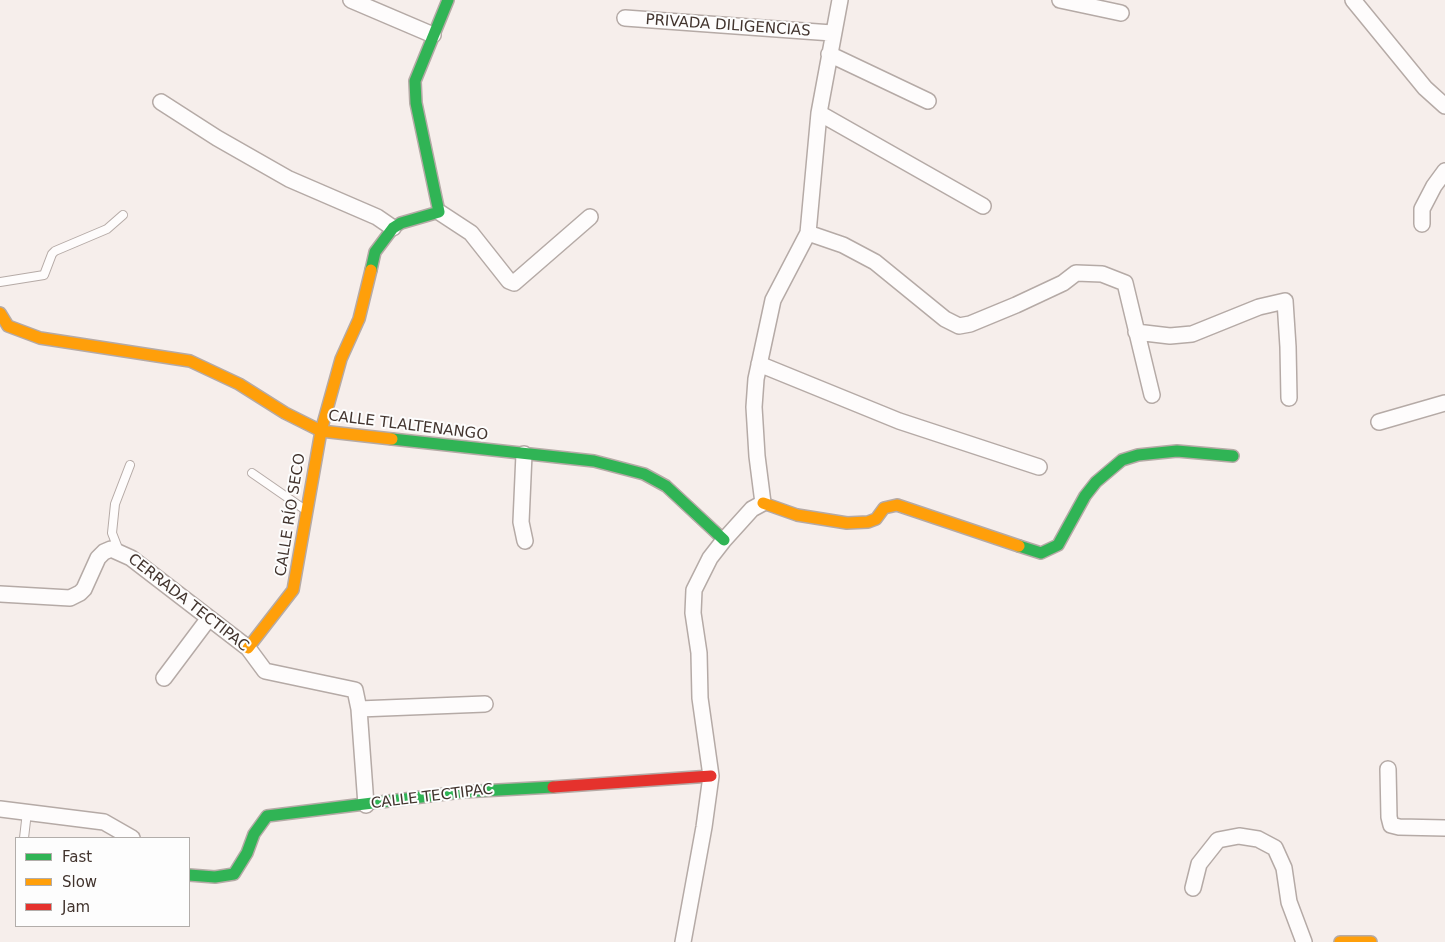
<!DOCTYPE html>
<html>
<head>
<meta charset="utf-8">
<style>
	body { margin:0 }
	#map { position:relative; width:1445px; height:942px; overflow:hidden; background:#f6eeeb; font-family:"DejaVu Sans",sans-serif }
	canvas { display:block }
	.legend { position:absolute; left:15px; top:837px; width:175px; height:90px; box-sizing:border-box; background:#fdfdfd; border:1px solid #b2adaa; margin:0; padding:6px 9px; list-style:none; font-size:15px; color:#42342e }
	.legend li { display:flex; align-items:center; gap:10px; height:25px }
	.legend b { width:25px; border:1px solid #b2adaa }
</style>
</head>
<body>
<div id="map">
<canvas width="1445" height="942"></canvas>
<ul class="legend">
<li><b style="height:6px;background:#30b455"></b>Fast</li>
<li><b style="height:6px;background:#ff9f0a"></b>Slow</li>
<li><b style="height:6px;background:#e5322d"></b>Jam</li>
</ul>
</div>
<script>
const context = document.querySelector('canvas').getContext('2d');
context.lineJoin = 'round';
const shape = rows => new Path2D(rows.map(r => 'M' + r).join(''));
function trace(path, color, width, dash) { context.strokeStyle = color; context.lineWidth = width; context.lineCap = dash ? 'butt' : 'round'; context.setLineDash(dash || []); context.stroke(path); }
function write(font, color, halo, rows, align = 'center') {
  context.font = font + ' "DejaVu Sans",sans-serif'; context.lineWidth = 4; context.setLineDash([]); context.textBaseline = 'middle'; context.strokeStyle = halo; context.fillStyle = color; for (const [text, x, y, turn = 0] of rows) {
    context.save(); context.translate(x, y); context.rotate((+turn || 0) * Math.PI / 180); context.textAlign = isNaN(turn) ? turn : align; if (halo) context.strokeText(text, 0, 0); context.fillText(text, 0, 0); context.restore();
  }
}
const lane = shape([
	[0,282,44,275,52,254,55,251,107,229,123,215],
	[252,473,304,509],
	[119,551,112,533,115,504,130,465],
	[24,838,27,812]
]);
const street = shape([
	[351,0,433,35],
	[1060,0,1121,13],
	[1353,0,1425,88,1445,106],
	[625,18,832,33],
	[829,54,928,101],
	[161,102,217,138,289,179,377,217,393,228],
	[819,113,983,206],
	[439,212,471,233,509,281,514,283,590,217],
	[1422,224,1422,209,1434,186,1445,171],
	[808,233,843,245,875,262,945,319,959,326,970,324,1016,305,1063,283,1076,273,1102,274,1125,283,1152,395],
	[1136,332,1170,336,1192,334,1259,307,1285,301,1288,347,1289,398],
	[759,364,899,421,1039,467],
	[1379,422,1445,403],
	[524,454,521,522,525,541],
	[0,594,70,598,80,593,84,589,98,558,104,552,111,549,131,558,248,648,265,671,355,690,359,709,366,805],
	[164,678,209,618],
	[359,709,485,704],
	[1388,769,1389,817,1391,825,1399,827,1445,828],
	[0,809,104,822,132,838],
	[1193,888,1199,864,1218,840,1239,836,1258,839,1275,848,1284,868,1289,902,1304,942],
	[683,942,704,827,711,776,700,698,699,653,693,613,694,590,710,558,724,540,752,509,763,503,757,456,754,407,756,379,773,300,808,233,819,113,840,0]
]);
const fast = shape([
	[371,270,375,252,393,228,401,223,439,212,416,103,415,81,448,0],
	[392,439,594,461,644,474,666,486,724,540],
	[1019,546,1041,553,1058,545,1085,496,1096,482,1122,460,1138,455,1177,451,1233,456],
	[189,875,215,877,234,874,247,853,254,834,267,816,462,792,553,787]
]);
const slow = shape([
	[0,313,8,326,40,338,190,361,239,384,285,413,321,431,392,439],
	[763,503,797,515,847,523,868,522,876,519,884,508,897,505,1019,546],
	[248,648,293,590,321,431,341,359,359,319,371,270],
	[1340,942,1371,942]
]);
const jam = shape([
	[553,787,711,776]
]);
const streetNames = [
	["PRIVADA DILIGENCIAS",728,26,4],
	["CALLE TLALTENANGO",408,426,7],
	["CALLE RÍO SECO",291,515,-81],
	["CERRADA TECTIPAC",188,603,38],
	["CALLE TECTIPAC",432,797,-7]
];
trace(lane, '#b5aaa6', 10);
trace(street, '#b5aaa6', 18);
trace(fast, '#b5aaa6', 14);
trace(slow, '#b5aaa6', 14);
trace(jam, '#b5aaa6', 14);
trace(lane, '#fefcfc', 8);
trace(street, '#fefcfc', 15);
trace(fast, '#30b455', 11);
trace(slow, '#ff9f0a', 11);
trace(jam, '#e5322d', 11);
write('15px', '#42342e', '#fdfdfd', streetNames);
</script>
</body>
</html>
